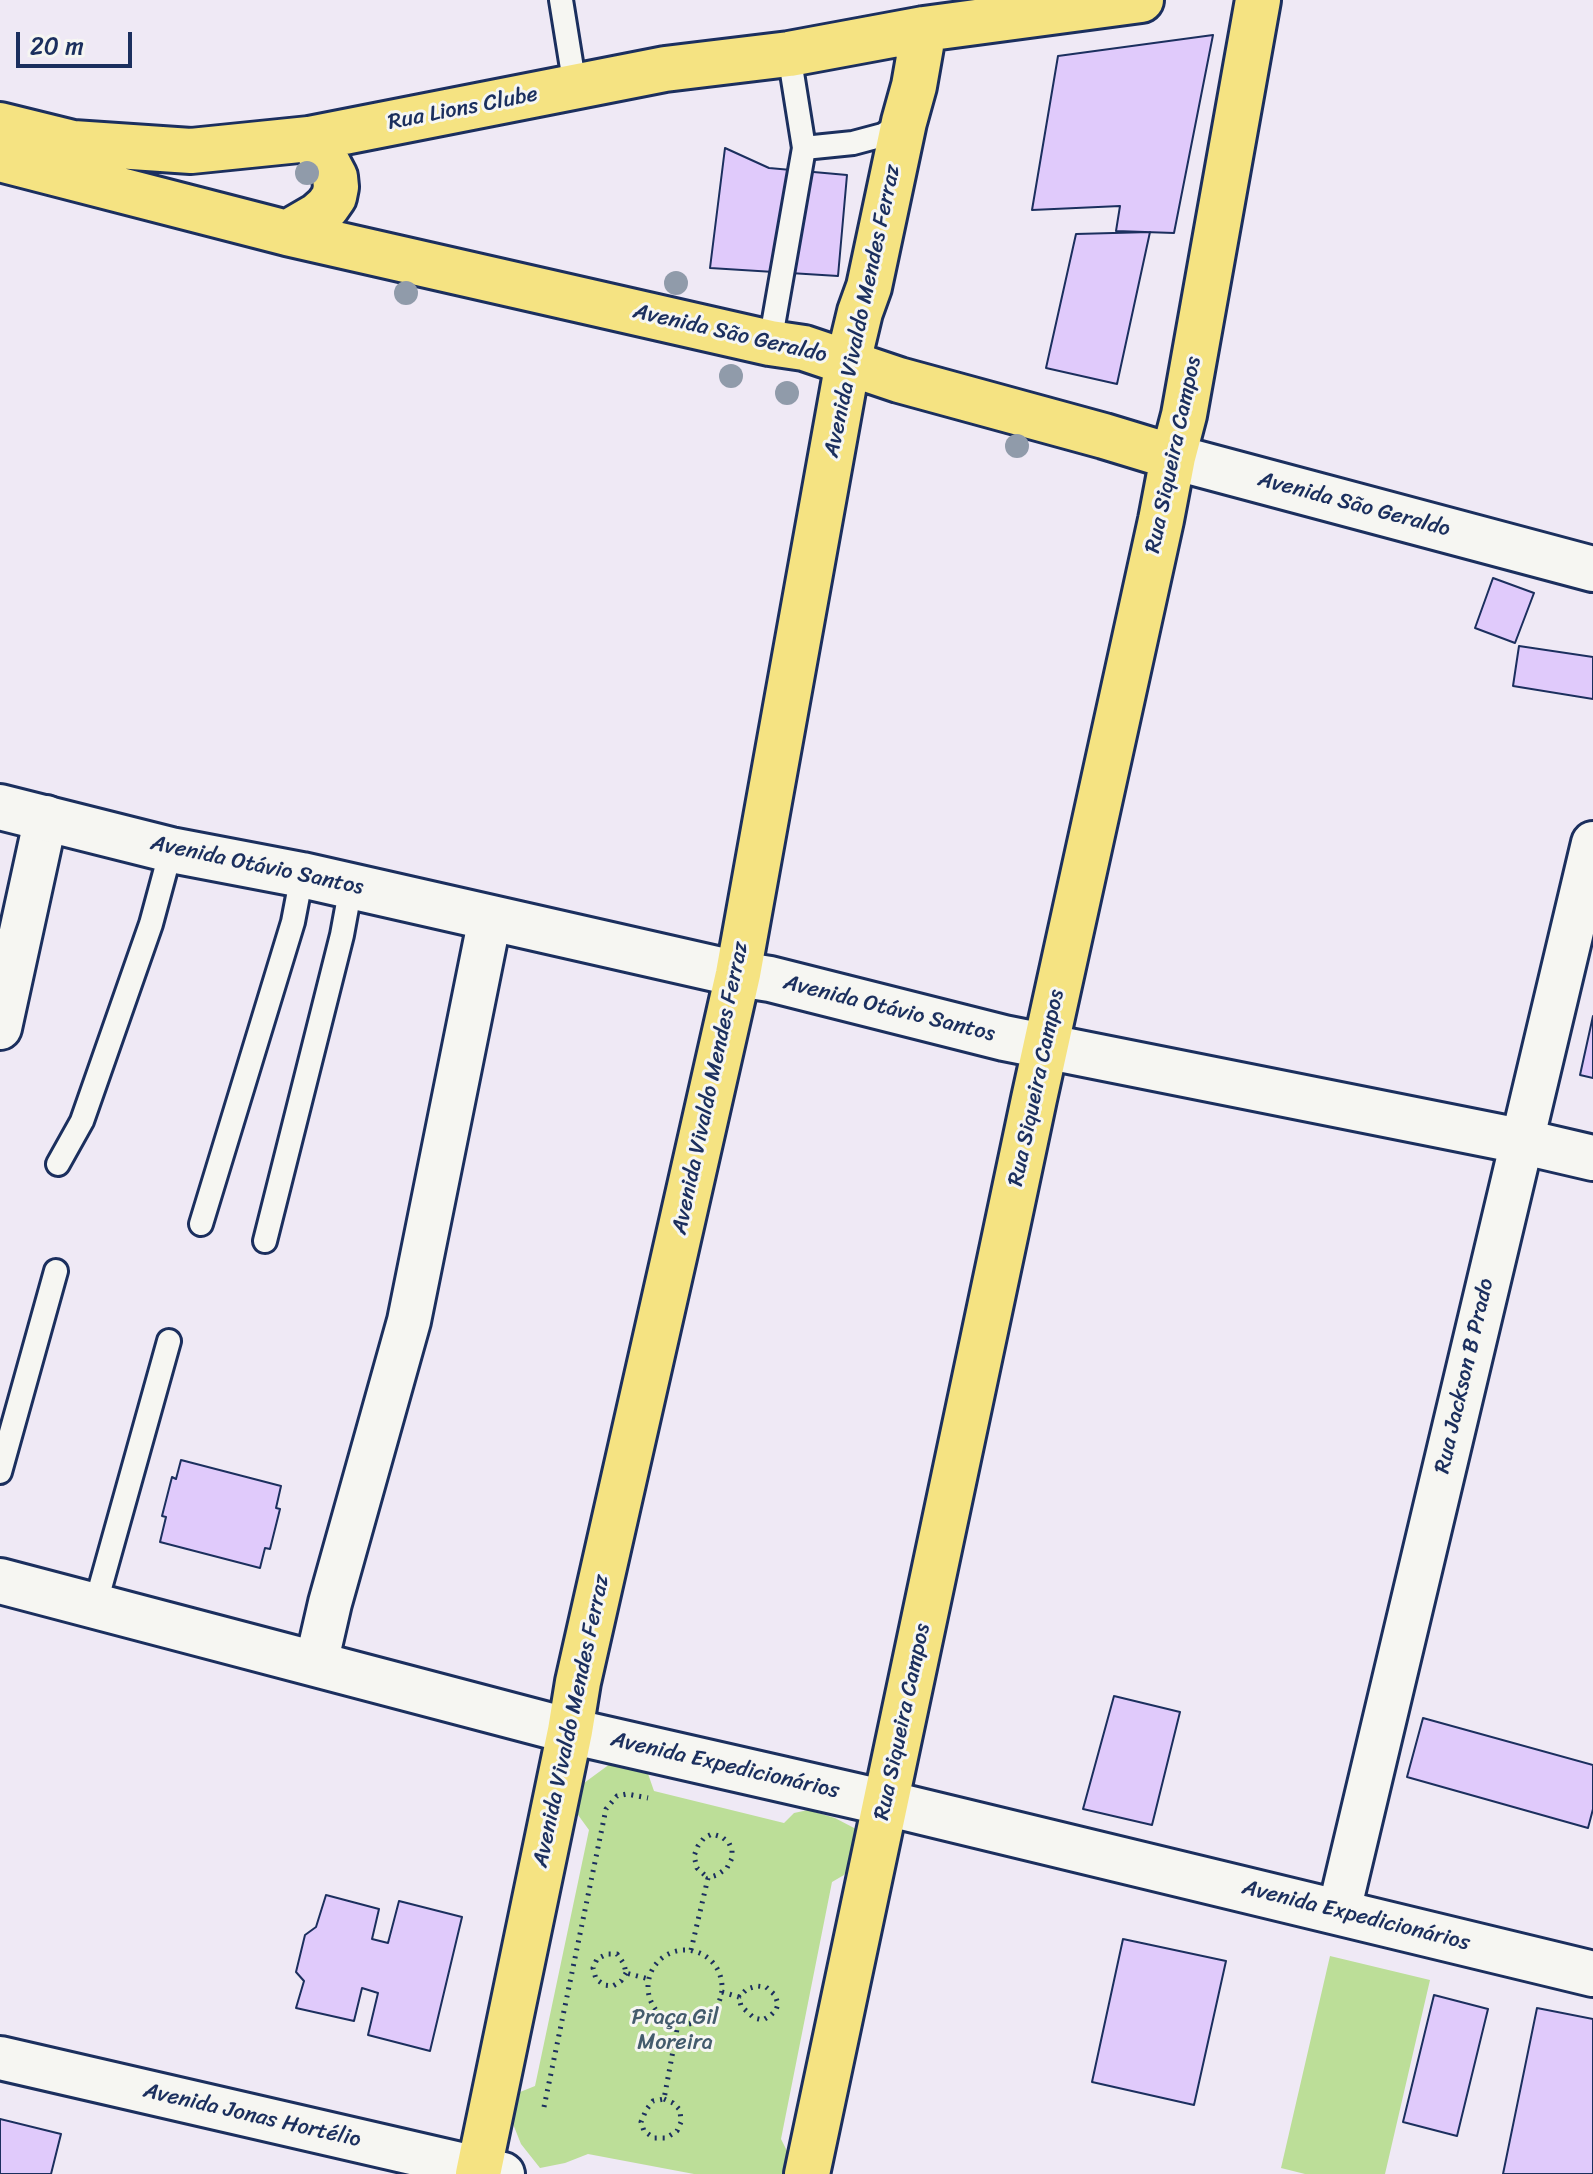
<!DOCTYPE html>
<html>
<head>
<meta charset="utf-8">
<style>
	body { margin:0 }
	#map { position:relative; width:1593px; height:2174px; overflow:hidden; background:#efe9f5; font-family:Sriracha,sans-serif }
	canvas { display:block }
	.scale { position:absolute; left:16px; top:32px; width:116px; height:36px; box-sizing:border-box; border:4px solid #1b2f5e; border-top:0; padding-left:10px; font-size:24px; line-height:28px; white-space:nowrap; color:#1b2f5e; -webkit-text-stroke:6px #f6f6f2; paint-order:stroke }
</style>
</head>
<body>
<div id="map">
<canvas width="1593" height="2174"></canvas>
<div class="scale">20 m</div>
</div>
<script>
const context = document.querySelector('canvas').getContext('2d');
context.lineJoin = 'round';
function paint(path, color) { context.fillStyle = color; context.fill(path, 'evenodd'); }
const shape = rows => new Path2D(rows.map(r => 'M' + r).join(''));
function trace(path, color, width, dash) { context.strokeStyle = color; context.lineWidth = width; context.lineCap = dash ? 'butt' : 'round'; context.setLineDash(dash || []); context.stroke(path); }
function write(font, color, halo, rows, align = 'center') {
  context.font = font + ' Sriracha,sans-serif'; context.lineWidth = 6; context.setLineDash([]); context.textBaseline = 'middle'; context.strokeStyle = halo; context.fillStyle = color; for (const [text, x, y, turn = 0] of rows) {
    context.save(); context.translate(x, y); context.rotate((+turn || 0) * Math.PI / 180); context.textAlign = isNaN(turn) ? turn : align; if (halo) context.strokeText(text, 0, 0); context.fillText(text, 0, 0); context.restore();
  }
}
const green = shape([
	[614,1761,646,1768,654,1791,784,1823,794,1813,808,1810,835,1818,856,1829,859,1846,844,1875,832,1882,781,2139,794,2165,787,2174,694,2174,588,2154,565,2163,540,2168,521,2144,513,2124,520,2092,535,2086,589,1830,573,1808,584,1783],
	[1330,1956,1430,1980,1385,2174,1305,2174,1281,2168]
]);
const building = shape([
	[1213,35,1174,233,1116,231,1120,206,1032,210,1058,56,1213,35],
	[725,148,769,168,847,175,838,276,710,268,725,148],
	[1150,232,1117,384,1046,368,1076,234,1150,232],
	[1493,578,1534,593,1515,643,1475,628,1493,578],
	[1519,646,1593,657,1593,699,1513,686,1519,646],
	[1593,1016,1593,1078,1580,1075,1593,1016],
	[181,1460,281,1486,276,1508,280,1509,270,1549,265,1548,260,1568,160,1542,166,1517,162,1516,172,1477,176,1479,181,1460],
	[1114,1696,1180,1712,1152,1825,1083,1809,1114,1696],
	[1423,1718,1593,1765,1593,1809,1588,1828,1407,1777,1423,1718],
	[326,1895,379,1909,372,1939,388,1943,399,1901,462,1917,430,2051,368,2035,378,1993,362,1988,354,2021,296,2008,304,1981,296,1972,305,1935,316,1927,326,1895],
	[1123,1939,1226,1961,1194,2105,1092,2082,1123,1939],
	[1434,1995,1488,2009,1457,2136,1403,2122,1434,1995],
	[1537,2008,1593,2019,1593,2174,1503,2174,1537,2008],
	[0,2119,61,2134,51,2174,0,2174,0,2119]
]);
const path = shape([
	[691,1950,708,1878,717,1875,727,1868,732,1858,732,1850,729,1843,722,1837,712,1834,704,1838,698,1846,694,1856,697,1868,708,1878],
	'648 1987a37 37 0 1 1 74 0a37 37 0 1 1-74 0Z',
	[626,1973,621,1981,613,1986,604,1985,596,1979,593,1968,597,1959,607,1954,617,1954,624,1964,626,1973,649,1979],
	[722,1992,739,1997,741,2006,754,2018,763,2020,771,2015,776,2010,778,2004,775,1995,766,1987,757,1986,747,1989,739,1997],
	[664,2099,673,2103,680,2110,681,2122,677,2131,666,2138,654,2138,644,2131,641,2122,646,2110,653,2101,664,2099,678,2024],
	[544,2107,606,1809,617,1796,627,1794,648,1798]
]);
const service = shape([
	[561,0,575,87],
	[804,148,853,143,883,135,903,122],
	[770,343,804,148,789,54],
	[58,1164,82,1121,151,924,171,850],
	[201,1224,293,922,302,875],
	[265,1241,342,935,351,886],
	[0,1472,56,1271],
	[95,1606,169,1341]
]);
const minor = shape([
	[0,1028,46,817],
	[316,1664,330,1603,409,1321,490,918],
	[1339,1911,1593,843],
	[0,2058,503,2174]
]);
const tertiary = shape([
	[0,807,171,850,302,875,738,974,770,979,1004,1038,1520,1141,1593,1158],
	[0,1581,570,1731,886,1803,1593,1974]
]);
const secondary = shape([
	[1173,457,1593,569]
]);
const primary = shape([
	[0,125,73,143,191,151,309,139,665,69,789,54,924,29,1141,0],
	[0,159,287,233,770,343,804,348,899,380,1104,436,1173,457],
	[287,233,318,215,327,207,334,197,336,187,335,177,326,160,309,139],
	[478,2174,570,1731,578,1682,738,974,848,362,860,312,869,287,904,122,914,86,924,29],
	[807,2174,1034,1099,1161,520,1173,457,1184,415,1258,0]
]);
const trees = [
	[307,173],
	[676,283],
	[406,293],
	[731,376],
	[787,393],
	[1017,446]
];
const streetNames = [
	["Rua Lions Clube",463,109,-11],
	["Avenida Vivaldo Mendes Ferraz",863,311,-78],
	["Avenida São Geraldo",730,334,13],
	["Rua Siqueira Campos",1174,455,-78],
	["Avenida São Geraldo",1354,505,15],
	["Avenida Otávio Santos",257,866,12],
	["Avenida Otávio Santos",889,1009,14],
	["Avenida Vivaldo Mendes Ferraz",711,1088,-78],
	["Rua Siqueira Campos",1037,1088,-78],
	["Rua Jackson B Prado",1465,1376,-77],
	["Avenida Vivaldo Mendes Ferraz",572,1721,-78],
	["Rua Siqueira Campos",903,1722,-78],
	["Avenida Expedicionários",725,1766,13],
	["Avenida Expedicionários",1356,1916,14],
	["Avenida Jonas Hortélio",252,2116,13]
];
const parkNames = [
	["Praça Gil",675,2018],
	["Moreira",675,2043]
];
paint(green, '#bcde98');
paint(building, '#e0cafb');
trace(building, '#1b2f5e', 2);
trace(service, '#1b2f5e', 28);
trace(minor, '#1b2f5e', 48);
trace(tertiary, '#1b2f5e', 50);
trace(secondary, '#1b2f5e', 50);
trace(primary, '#1b2f5e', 50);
trace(path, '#1b2f5e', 5, [2, 6]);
trace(service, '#f6f6f2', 22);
trace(minor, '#f6f6f2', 42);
trace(tertiary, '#f6f6f2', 44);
trace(secondary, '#f6f6f2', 44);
trace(primary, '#f5e382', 44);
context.fillStyle = '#909baa';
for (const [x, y] of trees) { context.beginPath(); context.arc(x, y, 12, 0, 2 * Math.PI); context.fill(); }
write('22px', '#1b2f5e', '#f6f6f2', streetNames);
write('22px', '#435b6c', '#f6f6f2', parkNames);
</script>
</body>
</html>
